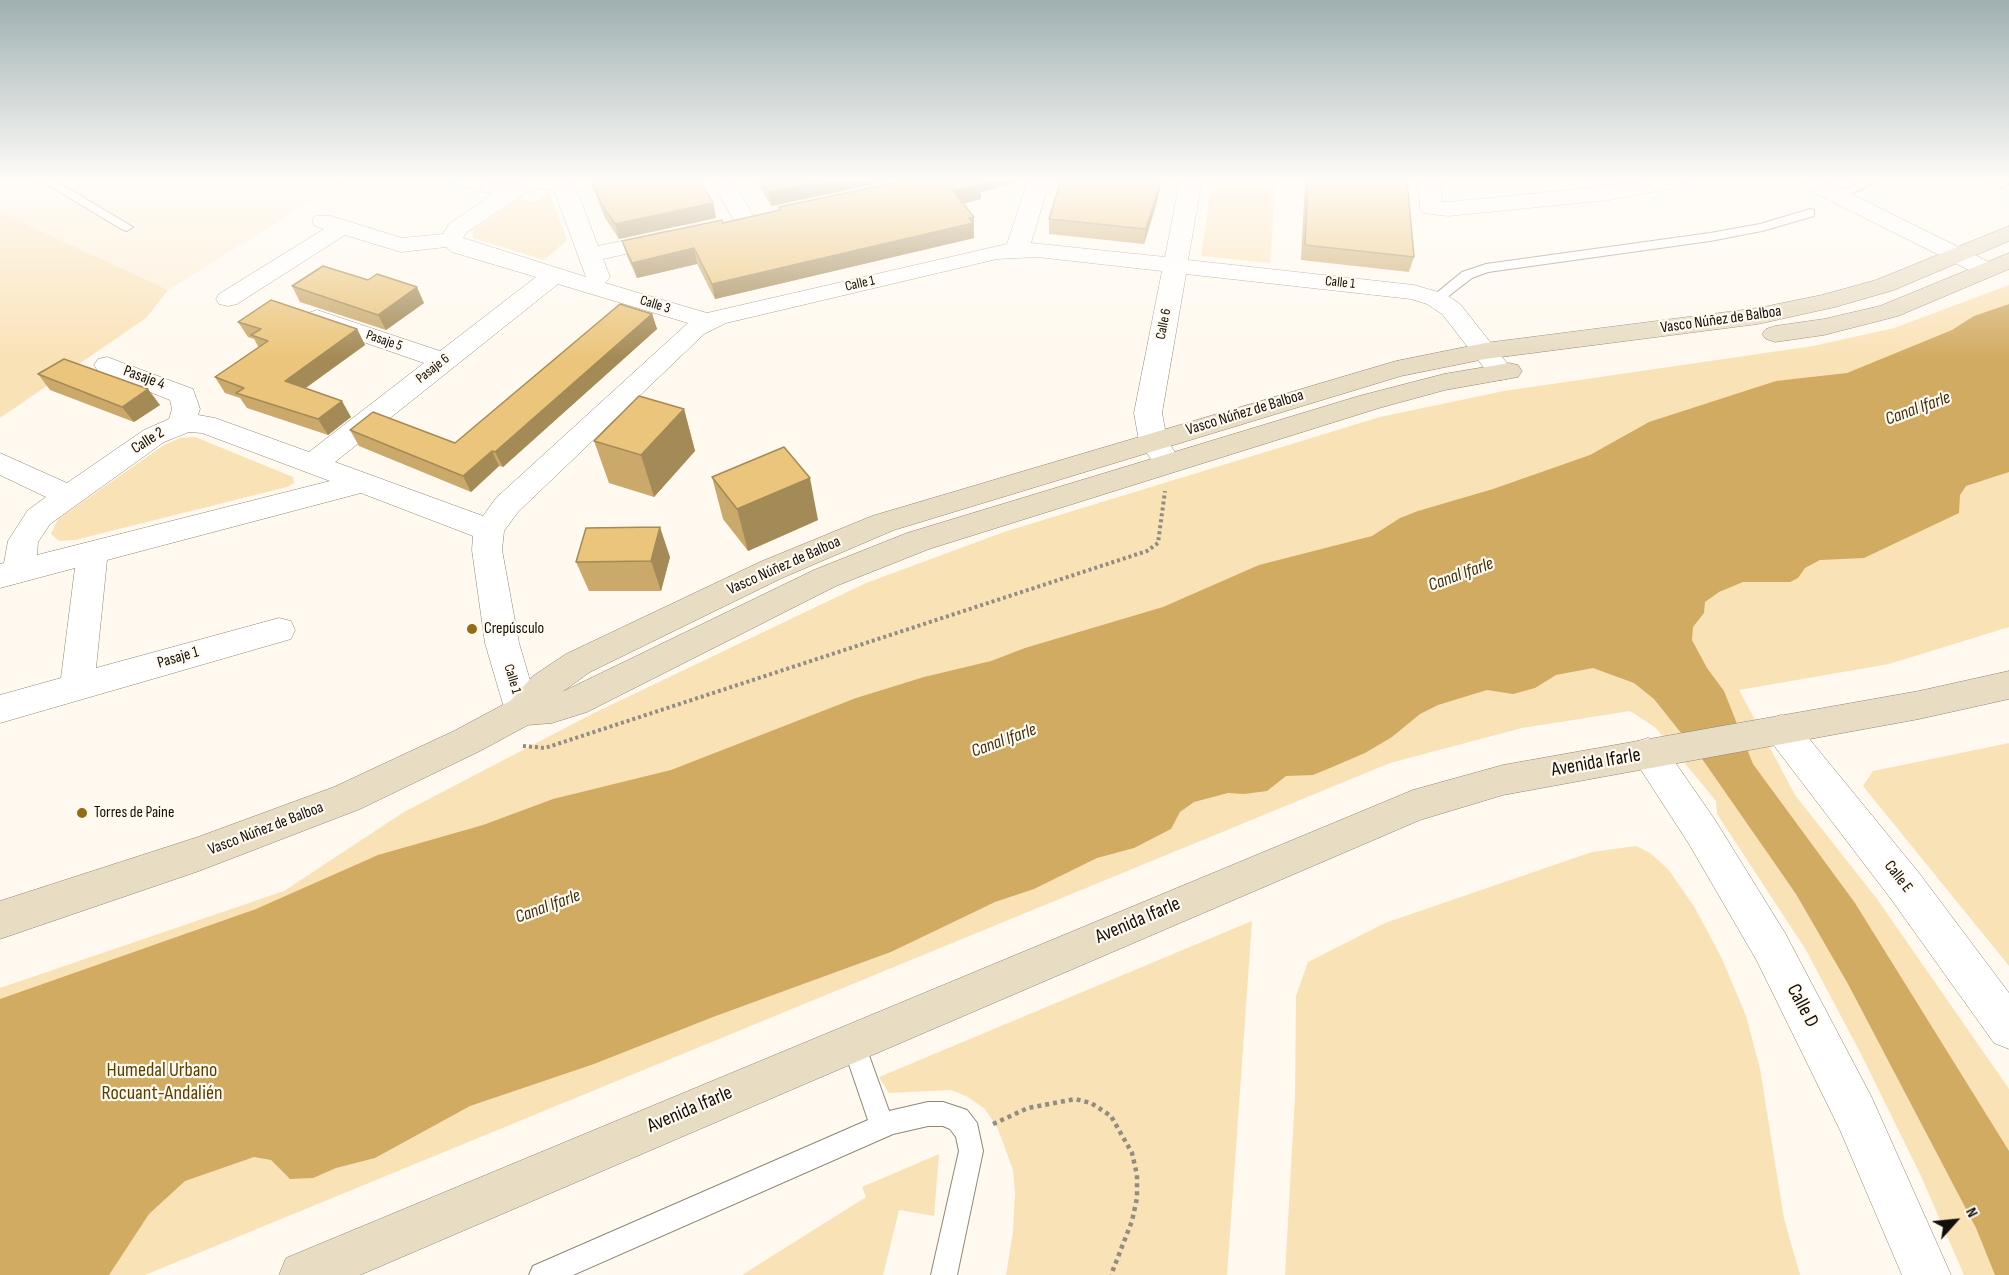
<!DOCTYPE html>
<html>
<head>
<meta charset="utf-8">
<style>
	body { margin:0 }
	#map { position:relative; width:2009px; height:1275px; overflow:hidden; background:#fff9ef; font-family:"Sofia Sans Condensed",sans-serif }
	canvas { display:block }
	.north { position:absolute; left:1925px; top:1191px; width:60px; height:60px; -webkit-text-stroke:4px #fff9ef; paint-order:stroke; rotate:63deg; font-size:16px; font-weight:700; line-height:24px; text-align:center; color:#130f09 }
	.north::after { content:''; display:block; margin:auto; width:21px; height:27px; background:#130f09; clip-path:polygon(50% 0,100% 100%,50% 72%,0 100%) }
</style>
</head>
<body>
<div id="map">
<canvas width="2009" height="1275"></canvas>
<div class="north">N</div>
</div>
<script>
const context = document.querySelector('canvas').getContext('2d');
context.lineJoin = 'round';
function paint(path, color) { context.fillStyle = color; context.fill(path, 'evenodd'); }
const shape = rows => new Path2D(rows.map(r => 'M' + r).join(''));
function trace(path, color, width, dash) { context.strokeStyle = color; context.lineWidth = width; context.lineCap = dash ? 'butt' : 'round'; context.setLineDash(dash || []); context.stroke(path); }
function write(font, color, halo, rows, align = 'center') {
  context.font = font + ' "Sofia Sans Condensed",sans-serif'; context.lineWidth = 4.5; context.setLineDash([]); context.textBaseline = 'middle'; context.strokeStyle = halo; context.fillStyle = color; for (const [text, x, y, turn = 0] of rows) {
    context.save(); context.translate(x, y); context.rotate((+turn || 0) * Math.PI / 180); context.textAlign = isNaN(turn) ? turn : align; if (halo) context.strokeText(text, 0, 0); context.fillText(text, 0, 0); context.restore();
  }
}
const built = shape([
	[0,180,345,180,168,290,0,212]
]);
const green = shape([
	[1212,180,1276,180,1270,263,1201,256],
	[549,191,567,240,544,260,473,238,473,230,521,198,535,202],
	[0,212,168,290,146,318,0,418],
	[2009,285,2009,627,1889,664,1739,690,1795,795,1877,899,2009,1089,2009,1275,1964,1275,1921,1176,1862,1056,1806,950,1717,814,1716,801,1656,728,1630,711,1522,728,1390,763,145,1275,0,1275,0,988,284,891,404,812,594,713,866,583,1004,532,1380,417,1504,391,1813,346,1894,328],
	[963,916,891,952,737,1008],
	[195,437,293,477,294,483,287,487,75,540,59,541,51,534,58,519,164,445,180,438],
	[2009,743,2009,966,1863,786,1873,771],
	[1636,846,1650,853,1668,869,1695,908,1722,959,1746,1016,1760,1069,1784,1219,1800,1275,1285,1275,1295,1096,1296,996,1308,962,1385,923,1592,852],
	[1252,921,1227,1275,1006,1275,1013,1232,1015,1193,1013,1170,998,1129,985,1109,968,1097,951,1090,889,1093,879,1077],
	[939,1154,934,1216,899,1210,883,1275,742,1275,866,1197,862,1187]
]);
const water = shape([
	[2009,304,2009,472,1966,486,1960,495,1959,513,1864,558,1820,560,1805,568,1798,578,1790,582,1743,582,1719,592,1705,602,1704,613,1693,627,1692,640,1707,668,1724,691,1753,764,1855,903,2009,1151,2009,1275,1995,1275,1976,1228,1848,984,1796,894,1705,763,1654,699,1634,683,1593,668,1556,675,1535,688,1513,694,1487,690,1438,705,1420,714,1392,737,1365,753,1330,768,1313,775,1286,776,1267,791,1244,794,1228,793,1194,802,1180,812,1171,829,1134,848,1097,858,1034,889,995,902,891,952,713,1017,594,1064,470,1106,375,1158,336,1168,313,1178,290,1179,271,1160,254,1157,185,1181,149,1214,109,1275,0,1275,0,999,256,909,378,855,483,825,553,799,671,770,856,698,924,677,991,661,1025,648,1163,607,1259,565,1372,536,1400,518,1418,511,1493,489,1590,455,1649,422,1776,381,1847,373,1952,330,1974,316]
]);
const pathFar1 = shape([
	[523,746,545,748,1147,551,1158,543,1165,491]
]);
const path = shape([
	[993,1124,1028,1108,1075,1099,1091,1103,1111,1116,1132,1153,1137,1175,1137,1198,1132,1221,1111,1275]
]);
const lane = shape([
	[40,180,54,180,133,227,127,231,123,230,40,180],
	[1865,180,1881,180,1842,198,1832,195,1865,180],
	[1987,180,2003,180,2009,184,2003,188,1987,180],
	[1810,209,1814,210,1814,216,1762,231,1710,241,1488,272,1472,278,1441,302,1436,303,1429,299,1462,272,1486,264,1710,233,1760,224,1810,209],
	[853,1029,861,1033,889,1111,928,1102,943,1102,967,1110,977,1123,983,1151,957,1275,931,1275,959,1151,956,1137,950,1129,943,1126,928,1126,893,1134,573,1275,529,1275,533,1266,868,1120,841,1041,845,1033,853,1029]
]);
const street = shape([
	[454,180,489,180,507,185,520,180,568,180,575,186,598,246,667,231,675,233,679,238,675,243,603,259,610,277,605,283,707,313,1007,244,1028,180,1050,180,1031,243,1165,257,1180,180,1202,180,1188,260,1414,285,1445,294,1460,304,1514,372,1510,378,1501,380,1492,378,1442,314,1427,304,1411,299,1186,274,1162,413,1167,440,1182,463,1178,470,1168,473,1158,470,1139,441,1134,413,1162,271,1037,257,997,259,726,323,704,334,518,512,504,531,502,550,519,643,539,711,534,721,522,725,510,721,505,711,485,643,472,550,473,536,361,493,107,560,96,668,279,618,291,621,295,630,291,639,0,723,0,695,61,678,75,568,0,588,0,564,4,563,8,541,28,510,46,497,0,475,0,453,67,483,144,430,169,419,172,409,170,400,98,371,94,365,98,359,107,357,193,389,200,409,198,415,215,418,309,452,424,363,308,323,304,318,308,313,317,310,440,351,536,277,452,252,446,247,401,252,345,235,237,304,228,306,219,304,216,299,219,294,324,229,315,226,312,221,315,216,331,216,402,238,443,234,449,224,493,194,457,185,454,180],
	[540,188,554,190,586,277,463,238,466,233,525,193,540,188],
	[558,284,688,323,496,498,483,516,335,462,558,284],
	[189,432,202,433,330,481,37,555,38,542,50,524,164,442,189,432],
	[711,180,733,180,756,221,753,226,737,226,711,180],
	[1418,180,1440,180,1442,202,1448,202,1609,186,1644,180,1689,180,1686,185,1678,187,1609,200,1448,216,1423,213,1420,208,1418,180],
	[1796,180,1823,180,1995,265,1999,270,1995,275,1987,277,1979,275,1799,185,1796,180],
	[1781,715,1793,719,1919,873,2009,993,2009,1049,1994,1043,1891,899,1769,739,1763,729,1769,719,1781,715],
	[1648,738,1661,742,1715,820,1785,933,1872,1098,1951,1275,1902,1275,1840,1130,1757,961,1689,844,1630,753,1635,742,1648,738]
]);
const secondary = shape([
	[2009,226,2009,241,1894,290,1835,307,1758,324,1485,359,1401,376,894,530,782,578,590,672,562,692,814,570,907,533,1359,396,1444,374,1509,363,1518,365,1522,371,1518,377,1445,390,1379,408,929,549,836,586,587,712,552,723,528,725,480,751,360,809,199,871,0,939,0,901,198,837,334,787,454,731,510,701,533,676,566,654,760,562,872,516,1396,361,1485,343,1758,308,1822,295,1876,280,2009,226],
	[2009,253,2009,269,1898,316,1824,335,1775,342,1766,339,1762,334,1766,329,1775,326,1824,319,1880,306,2009,253],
	[2009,671,2009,699,1919,719,1503,795,1420,820,360,1275,279,1275,286,1258,1413,790,1503,765,1919,691,2009,671]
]);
const wall = shape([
	[590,180,700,180,713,203,716,218,619,239,605,218],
	[756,180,893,180,771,206],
	[907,180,1016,180,1016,183,981,192,981,199,963,204,974,217,974,238,715,299,697,264,637,278,627,256,622,241,723,223,779,210,779,207],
	[1305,180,1407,180,1414,257,1409,272,1301,260],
	[1157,202,1144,244,1049,234,1049,219],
	[292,286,424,303,386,330,300,302],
	[652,314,657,329,503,467,499,466,471,492,359,446,350,430,455,443],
	[238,322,357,329,365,345,306,388,351,417,328,435,247,408,240,398,225,393,215,377,259,348,254,339,248,337],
	[38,374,160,405,134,422,50,390],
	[684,409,695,451,654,497,609,483,594,441],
	[712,477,818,520,748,551,723,519],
	[670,557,661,591,589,591,576,562]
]);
const shadedWall = shape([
	[824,180,893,180,771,206,769,192],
	[975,180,1016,180,1016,183,981,192,981,199,953,206,953,191],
	[1161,180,1162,180,1157,202,1144,244,1146,229],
	[713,203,716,218,619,239,615,224],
	[974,217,974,238,715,299,712,284],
	[694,248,697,264,637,278,632,263],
	[417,287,424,303,386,330,378,315],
	[652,314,657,329,503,467,495,452],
	[357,329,365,345,294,396,285,381],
	[148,389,160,405,134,422,122,407],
	[342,401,351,417,328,435,318,419],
	[684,409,695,451,654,497,641,455],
	[492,451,499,466,471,492,463,476],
	[810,478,818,520,748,551,737,509],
	[660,527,670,557,661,591,651,561]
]);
const building = shape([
	[592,180,700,180,713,203,615,224,601,203,592,180],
	[762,180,824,180,769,192,762,180],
	[907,180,977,180,981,185,953,191,974,217,969,218,973,223,712,284,694,248,632,263,622,241,722,220,723,223,780,210,779,207,907,180],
	[1061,180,1161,180,1146,229,1049,219,1061,180],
	[1308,180,1407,180,1414,257,1305,245,1308,180],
	[323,266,368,280,377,274,417,287,378,315,292,286,323,266],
	[271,300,357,329,285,381,342,401,318,419,236,393,244,388,215,377,268,341,251,335,261,329,238,322,271,300],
	[620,304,652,314,495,452,492,451,463,476,350,430,373,412,455,443,620,304],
	[64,359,148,389,122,407,38,374,64,359],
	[639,396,684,409,641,455,594,441,639,396],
	[784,447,810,478,737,509,712,477,784,447],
	[660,527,651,561,576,562,586,528,660,527]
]);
const markers = [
	[472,629,6,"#936d15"],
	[82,813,6,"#936d15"]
];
const farStreetnames = [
	["Calle 1",1340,283,6],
	["Calle 1",860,284,-13],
	["Calle 3",655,305,17],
	["Calle 6",1164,324,-79],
	["Pasaje 5",384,341,19],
	["Pasaje 6",433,369,-38],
	["Calle 1",512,679,73]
];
const streetNames = [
	["Vasco Núñez de Balboa",1721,320,-8],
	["Pasaje 4",144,378,20],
	["Vasco Núñez de Balboa",1245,413,-17],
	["Calle 2",148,441,-32],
	["Vasco Núñez de Balboa",784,566,-24],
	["Pasaje 1",178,658,-16],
	["Vasco Núñez de Balboa",266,829,-21],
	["Calle E",1898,877,52]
];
const poiNames = [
	["Crepúsculo",484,629],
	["Torres de Paine",94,813]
];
const waterNames = [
	["Canal Ifarle",1918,409,-20],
	["Canal Ifarle",1461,575,-20],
	["Canal Ifarle",1004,741,-20],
	["Canal Ifarle",548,907,-20]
];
const nearStreetnames = [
	["Avenida Ifarle",1596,763,-10],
	["Avenida Ifarle",1138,921,-23],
	["Calle D",1802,1006,62],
	["Avenida Ifarle",690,1110,-23]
];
const nearParknames = [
	["Humedal Urbano",162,1071],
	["Rocuant-Andalién",162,1094]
];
paint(built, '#fceed5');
paint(green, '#fae2b7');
paint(water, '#d1ab62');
trace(lane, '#908777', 2);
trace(street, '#908777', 1);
trace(secondary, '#908777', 1);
trace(pathFar1, '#918c84', 4, [3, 3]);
trace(path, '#918c84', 4.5, [4, 4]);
paint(lane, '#fff');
paint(street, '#fff');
paint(secondary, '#e8dcc2');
paint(wall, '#caa96a');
paint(shadedWall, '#a48a56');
paint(building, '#ebc57b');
trace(building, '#a48a56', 1.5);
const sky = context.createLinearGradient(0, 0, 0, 358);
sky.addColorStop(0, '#9fb0b2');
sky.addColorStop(0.5, '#fffcf8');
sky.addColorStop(1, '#fffcf800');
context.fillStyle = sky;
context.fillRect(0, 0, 2009, 358);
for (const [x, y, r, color] of markers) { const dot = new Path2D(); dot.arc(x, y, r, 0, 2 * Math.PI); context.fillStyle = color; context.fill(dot); trace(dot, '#fff9ef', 2); }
write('14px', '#130f09', '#fff9ef', farStreetnames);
write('16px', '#130f09', '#fff9ef', streetNames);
write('16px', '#130f09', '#fff9ef', poiNames, 'left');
write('italic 18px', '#3e2e0d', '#fff9ef', waterNames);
write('20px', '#130f09', '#fff9ef', nearStreetnames);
write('20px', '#583f00', '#fff9ef', nearParknames);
</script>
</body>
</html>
